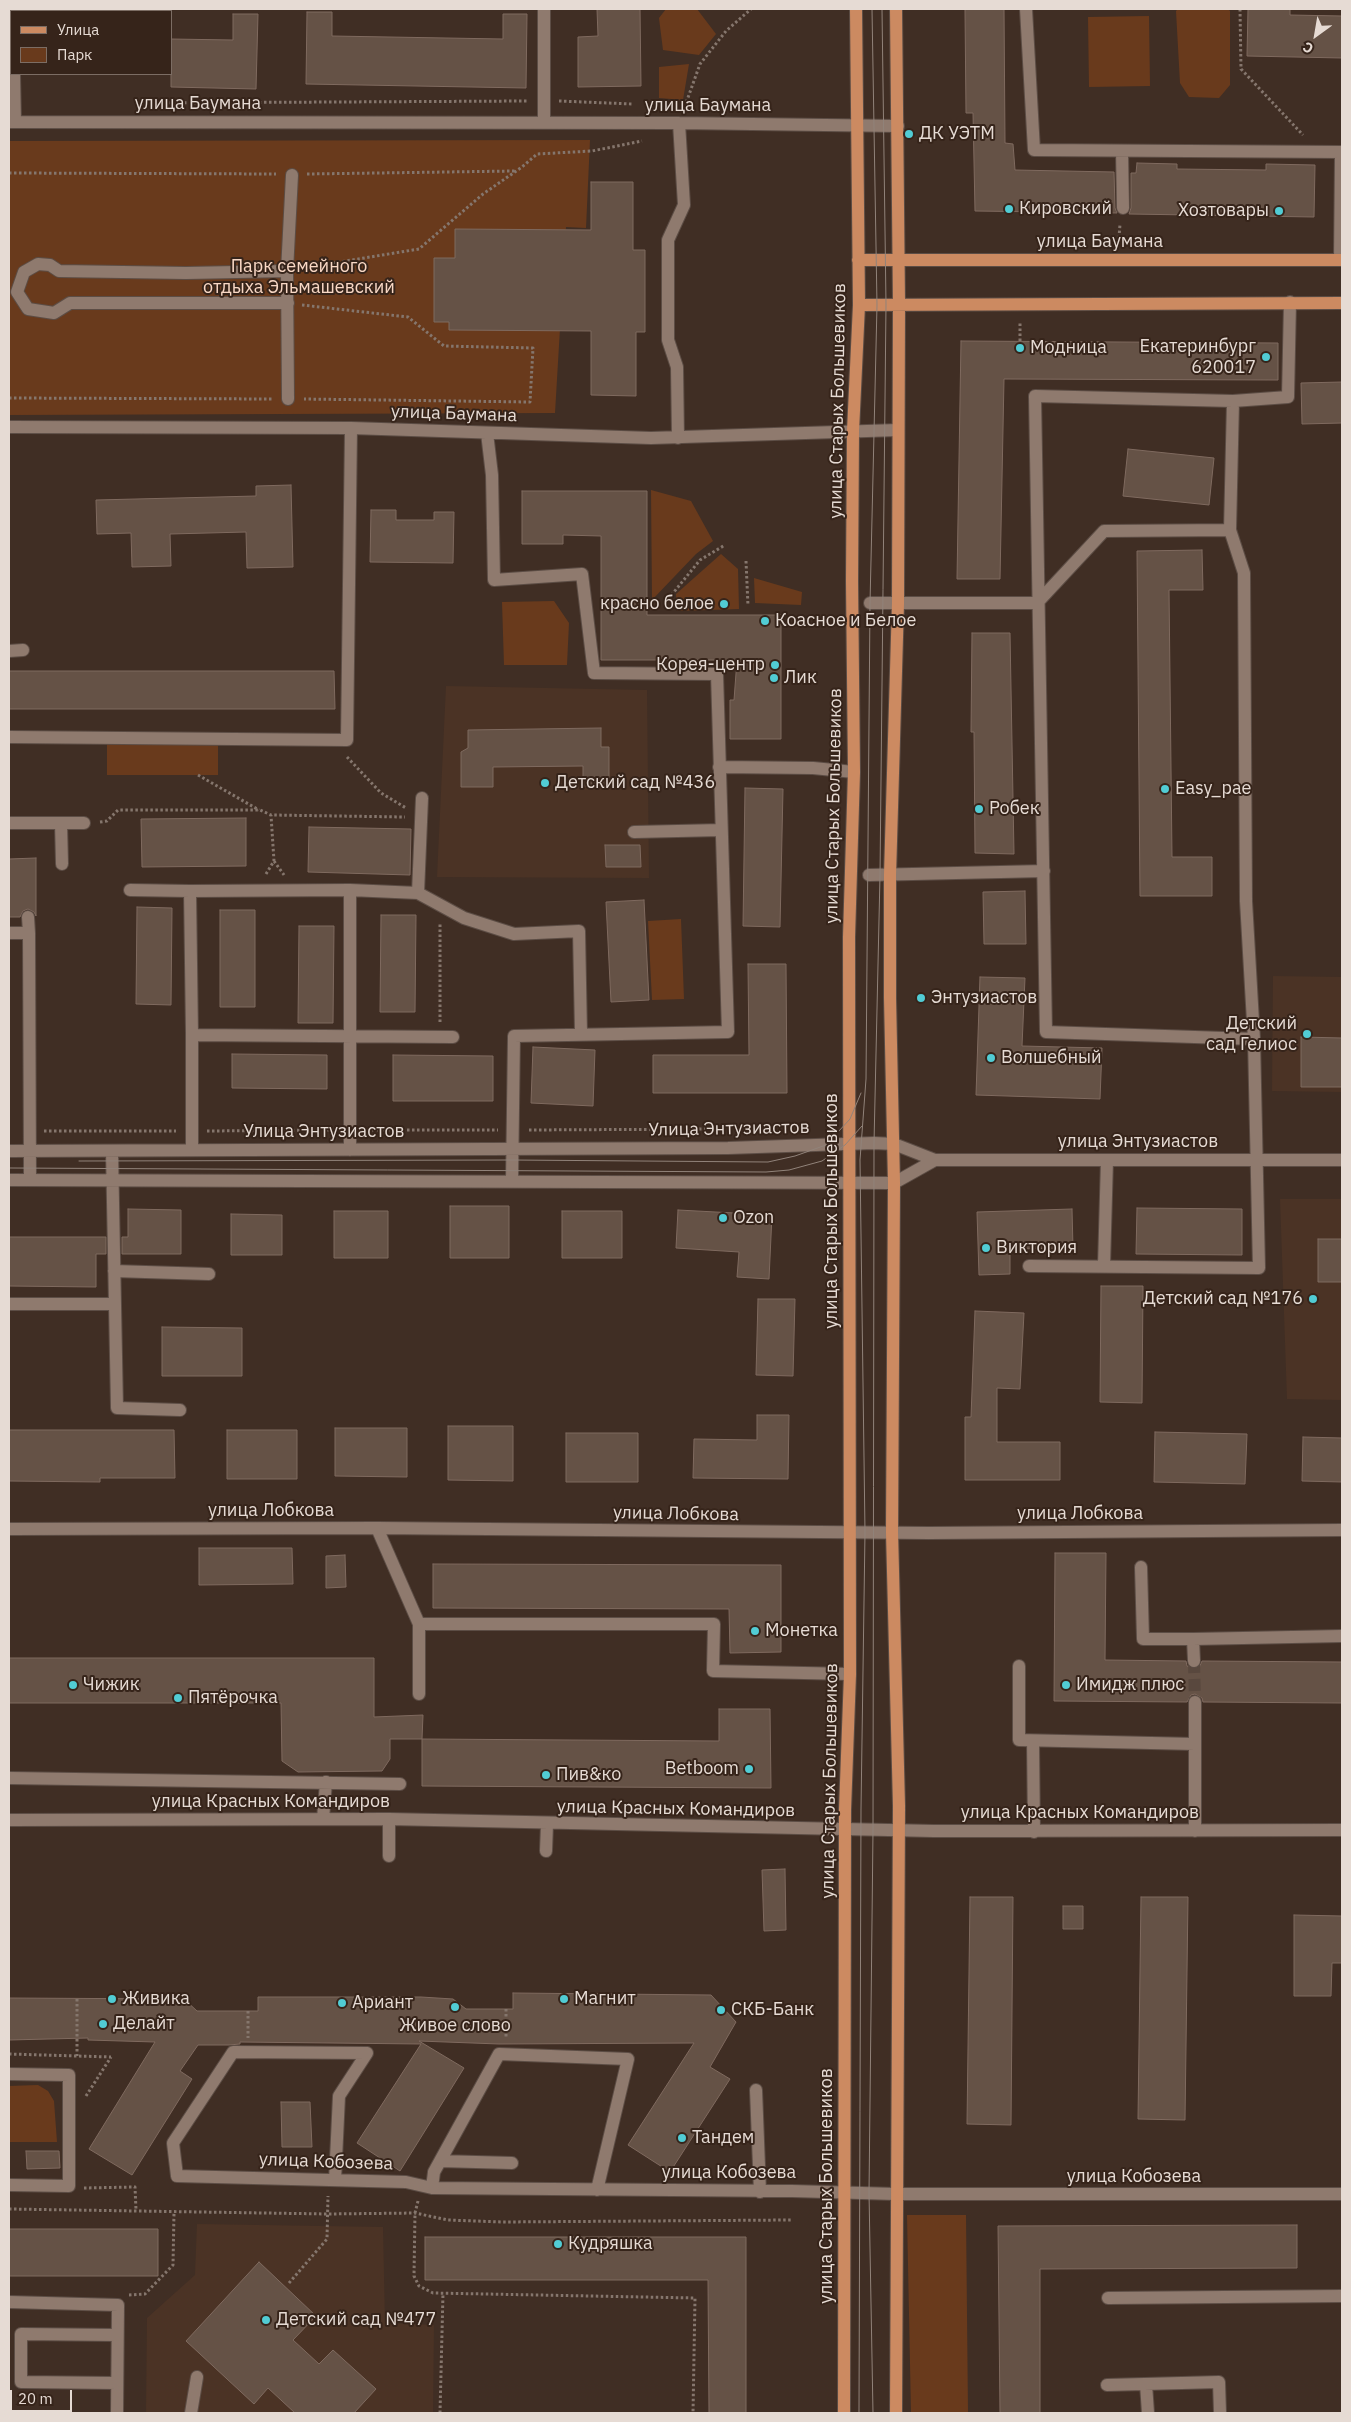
<!DOCTYPE html>
<html>
<head>
<meta charset="utf-8">
<style>
	body { margin:0 }
	#map { position:relative; width:1351px; height:2422px; overflow:hidden; background:#402e24; font-family:"IBM Plex Sans",sans-serif }
	canvas { display:block }
	.frame { position:absolute; inset:0; border:10px solid #e6dbd4; pointer-events:none }
	.legend { position:absolute; left:10px; top:10px; width:162px; height:65px; box-sizing:border-box; background:#36241a; border:1px solid #7c6d64; margin:0; padding:6px 9px; list-style:none; font-size:15px; color:#e6dbd4 }
	.legend li { display:flex; align-items:center; gap:10px; height:25px }
	.legend b { width:25px; border:1px solid #7c6d64 }
	.north { position:absolute; left:1291px; top:10px; width:50px; height:50px; -webkit-text-stroke:4px #36241a; paint-order:stroke; rotate:212deg; font-size:14px; font-weight:700; line-height:20px; text-align:center; color:#e6dbd4 }
	.north::after { content:''; display:block; margin:auto; width:18px; height:22px; background:#e6dbd4; clip-path:polygon(50% 0,100% 100%,50% 72%,0 100%) }
	.scale { position:absolute; left:10px; top:2390px; width:62px; height:22px; box-sizing:border-box; border:2px solid #e6dbd4; border-top:0; padding-left:6px; font-size:15px; line-height:18px; white-space:nowrap; color:#e6dbd4; -webkit-text-stroke:4px #36241a; paint-order:stroke }
</style>
</head>
<body>
<div id="map">
<canvas width="1351" height="2422"></canvas>
<div class="frame"></div>
<ul class="legend">
<li><b style="height:6px;background:#cc8a61"></b>Улица</li>
<li><b style="height:14px;background:#693a1c"></b>Парк</li>
</ul>
<div class="north">С</div>
<div class="scale">20 m</div>
</div>
<script>
const context = document.querySelector('canvas').getContext('2d');
context.lineJoin = 'round';
function paint(path, color) { context.fillStyle = color; context.fill(path, 'evenodd'); }
const shape = rows => new Path2D(rows.map(r => 'M' + r).join(''));
function trace(path, color, width, dash) { context.strokeStyle = color; context.lineWidth = width; context.lineCap = dash ? 'butt' : 'round'; context.setLineDash(dash || []); context.stroke(path); }
function write(font, color, halo, rows, align = 'center') {
  context.font = font + ' "IBM Plex Sans",sans-serif'; context.lineWidth = 4; context.setLineDash([]); context.textBaseline = 'middle'; context.strokeStyle = halo; context.fillStyle = color; for (const [text, x, y, turn = 0] of rows) {
    context.save(); context.translate(x, y); context.rotate((+turn || 0) * Math.PI / 180); context.textAlign = isNaN(turn) ? turn : align; if (halo) context.strokeText(text, 0, 0); context.fillText(text, 0, 0); context.restore();
  }
}
const built = shape([
	[446,686,647,690,649,878,437,877],
	[1273,976,1342,977,1342,1092,1272,1091],
	[1280,1199,1342,1199,1342,1400,1287,1399],
	[197,2224,383,2227,385,2323,434,2325,433,2413,146,2413,147,2318,195,2275]
]);
const green = shape([
	[666,9,697,9,716,34,699,55,663,50,659,18],
	[1178,9,1228,9,1230,11,1230,85,1219,98,1189,97,1180,83,1176,11],
	[1149,16,1150,86,1089,87,1088,17],
	[689,64,683,100,659,98,659,67],
	[590,140,586,228,566,227,555,413,9,415,9,141],
	[651,490,691,501,713,541,696,554,652,600],
	[721,554,738,569,739,609,677,611,676,594],
	[754,578,802,592,801,605,755,603],
	[554,601,569,623,567,665,504,665,502,602],
	[107,740,218,740,218,775,107,775],
	[681,919,684,999,652,1000,648,921],
	[38,2085,48,2091,54,2101,57,2142,9,2142,9,2086],
	[907,2215,966,2215,968,2413,911,2413]
]);
const building = shape([
	[597,9,640,9,641,86,578,87,578,37,598,36,597,9],
	[965,9,1004,9,1005,143,1013,144,1015,170,1114,172,1115,208,1117,213,975,211,973,113,966,113,965,9],
	[1248,9,1290,9,1290,15,1342,16,1342,58,1247,56,1248,9],
	[307,12,332,12,332,36,503,39,503,14,527,14,526,88,306,84,307,12],
	[233,14,258,14,256,89,171,87,171,39,233,40,233,14],
	[1137,163,1177,164,1177,169,1266,170,1266,164,1315,165,1314,217,1129,214,1131,208,1131,173,1136,173,1137,163],
	[591,182,633,182,633,250,645,250,645,332,636,332,636,396,591,395,591,331,449,330,449,322,434,322,434,258,455,258,455,229,591,230,591,182],
	[961,341,1278,343,1278,380,1004,379,1000,579,957,579,961,341],
	[1342,382,1342,423,1302,424,1301,383,1342,382],
	[1128,449,1214,458,1209,505,1123,496,1128,449],
	[291,485,293,567,247,568,246,532,170,534,171,566,132,567,131,533,97,534,96,500,256,496,256,486,291,485],
	[522,491,647,491,647,615,781,615,781,739,730,739,730,700,734,700,737,660,601,660,601,536,563,535,563,544,522,544,522,491],
	[371,510,396,510,396,520,434,520,434,512,454,512,453,563,370,562,371,510],
	[1202,550,1203,590,1169,590,1172,857,1212,857,1212,896,1140,896,1137,551,1202,550],
	[972,633,1010,633,1014,854,975,853,974,732,971,732,972,633],
	[9,671,334,671,335,709,9,709,9,671],
	[601,728,601,747,609,747,609,786,583,786,583,766,493,767,493,787,461,787,461,752,468,748,468,730,601,728],
	[745,788,783,789,780,927,743,926,745,788],
	[246,818,246,866,142,867,141,819,246,818],
	[309,827,411,829,410,875,308,872,309,827],
	[605,845,640,845,641,867,606,867,605,845],
	[36,858,36,916,34,912,28,909,23,911,20,917,9,917,9,859,36,858],
	[1025,891,1026,944,984,944,983,892,1025,891],
	[644,900,649,1000,611,1002,606,902,644,900],
	[137,907,172,908,171,1005,136,1004,137,907],
	[220,910,255,910,255,1007,220,1007,220,910],
	[381,915,416,915,415,1012,380,1012,381,915],
	[299,926,334,926,333,1023,298,1023,299,926],
	[748,964,786,964,787,1093,653,1093,653,1055,749,1055,748,964],
	[980,977,1025,978,1022,1046,1102,1048,1100,1099,976,1095,980,977],
	[1301,1037,1342,1038,1342,1087,1301,1087,1301,1037],
	[533,1047,595,1050,593,1106,531,1103,533,1047],
	[232,1054,327,1055,327,1089,232,1088,232,1054],
	[393,1055,493,1056,493,1101,393,1101,393,1055],
	[450,1206,509,1206,509,1258,450,1258,450,1206],
	[1137,1208,1242,1209,1242,1255,1136,1254,1137,1208],
	[128,1209,181,1210,181,1254,122,1254,122,1237,128,1237,128,1209],
	[1072,1209,1073,1248,1010,1249,1010,1274,979,1275,977,1212,1072,1209],
	[678,1210,772,1215,769,1279,737,1277,739,1252,676,1248,678,1210],
	[334,1211,388,1211,388,1258,334,1258,334,1211],
	[562,1211,622,1211,622,1258,562,1258,562,1211],
	[231,1214,282,1215,282,1255,231,1255,231,1214],
	[9,1237,106,1237,106,1254,96,1254,96,1287,9,1286,9,1237],
	[1318,1239,1342,1239,1342,1282,1318,1282,1318,1239],
	[1101,1286,1143,1286,1142,1403,1100,1402,1101,1286],
	[758,1299,795,1299,793,1376,756,1375,758,1299],
	[975,1311,1024,1313,1020,1389,997,1388,997,1442,1060,1442,1060,1480,965,1480,965,1417,971,1417,975,1311],
	[162,1327,242,1328,242,1376,162,1376,162,1327],
	[757,1415,789,1415,788,1479,693,1478,694,1439,757,1440,757,1415],
	[448,1426,513,1426,513,1481,448,1480,448,1426],
	[335,1428,407,1428,407,1477,335,1476,335,1428],
	[9,1430,174,1430,175,1478,100,1478,100,1482,9,1481,9,1430],
	[227,1430,297,1430,297,1479,227,1479,227,1430],
	[1155,1432,1247,1434,1245,1484,1154,1482,1155,1432],
	[566,1433,638,1433,638,1482,566,1482,566,1433],
	[1303,1437,1342,1438,1342,1482,1302,1481,1303,1437],
	[199,1548,292,1548,293,1584,199,1585,199,1548],
	[1055,1553,1106,1553,1105,1660,1186,1661,1187,1666,1194,1669,1199,1668,1202,1661,1342,1662,1342,1703,1203,1702,1202,1698,1195,1694,1191,1695,1187,1702,1054,1701,1055,1553],
	[345,1555,346,1587,326,1588,326,1556,345,1555],
	[433,1564,781,1565,781,1652,730,1653,729,1609,433,1608,433,1564],
	[9,1658,374,1658,374,1717,423,1715,422,1739,390,1739,390,1759,382,1771,298,1772,282,1761,281,1703,9,1703,9,1658],
	[719,1709,770,1709,771,1788,422,1786,422,1739,719,1741,719,1709],
	[785,1869,786,1930,764,1931,762,1870,785,1869],
	[970,1897,1013,1897,1011,2125,967,2124,970,1897],
	[1141,1897,1188,1897,1185,2120,1138,2119,1141,1897],
	[1063,1906,1083,1906,1083,1929,1063,1929,1063,1906],
	[1294,1915,1342,1916,1342,1963,1332,1963,1331,1996,1294,1996,1294,1915],
	[513,1993,711,1995,736,2022,710,2067,730,2079,670,2172,628,2145,694,2043,499,2044,419,2041,464,2068,400,2171,357,2143,421,2044,240,2042,240,2044,229,2045,198,2045,180,2071,192,2079,132,2175,89,2149,155,2042,88,2040,88,2038,9,2040,9,1998,184,1999,197,2011,258,2011,258,1997,421,1997,453,1999,466,2009,513,2009,513,1993],
	[281,2102,310,2102,312,2147,282,2147,281,2102],
	[26,2151,59,2151,60,2168,27,2169,26,2151],
	[1297,2225,1297,2268,1040,2269,1040,2413,1000,2413,998,2226,1297,2225],
	[9,2229,158,2229,158,2276,9,2276,9,2229],
	[425,2237,746,2237,746,2413,709,2413,708,2280,425,2280,425,2237],
	[259,2262,316,2316,293,2340,319,2364,333,2350,376,2389,354,2413,295,2413,268,2388,254,2404,186,2341,259,2262]
]);
const minorTunnel = shape([
	[1194,1661,1195,1702]
]);
const path = shape([
	[1240,9,1241,69,1303,135],
	[559,101,632,104],
	[144,103,527,101],
	[684,106,685,106,700,64,726,31,751,9],
	[9,173,276,174],
	[307,174,515,171],
	[1119,238,1120,224],
	[303,268,419,249,483,194,522,167,537,154,592,151,642,141],
	[302,305,408,317,444,346,533,348,530,402,304,399],
	[1020,341,1020,321],
	[9,398,273,399],
	[746,561,748,606],
	[665,603,700,560,725,545],
	[347,757,381,793,406,808],
	[198,775,259,810],
	[100,822,107,821,118,810,260,810,271,815,405,817],
	[274,861,284,875],
	[266,874,274,861,271,815],
	[440,1022,440,923],
	[367,1130,498,1130],
	[529,1130,718,1129],
	[44,1131,176,1131],
	[207,1131,333,1130],
	[77,1999,77,2056],
	[506,2009,506,2038],
	[248,2011,248,2038],
	[9,2054,111,2057],
	[86,2096,111,2057],
	[84,2188,135,2187,136,2210],
	[418,2201,415,2213,414,2276,419,2286,433,2293,695,2298,693,2413],
	[9,2209,328,2214,415,2213,448,2220,502,2222,791,2220],
	[289,2283,327,2239,328,2196],
	[129,2295,145,2294,173,2265,174,2212],
	[440,2413,443,2293]
]);
const minor = shape([
	[1026,9,1034,150,1342,152],
	[15,11,15,9],
	[14,74,15,122],
	[9,122,679,123,898,126],
	[544,122,544,9],
	[1122,151,1123,208],
	[1340,260,1341,152],
	[17,292,24,272,38,264,50,265,59,271,186,273,287,271],
	[17,292,28,309,54,313,70,303,288,303],
	[288,399,287,271,292,175],
	[9,427,351,428,651,438,898,430],
	[487,433,492,475,494,580,582,574,594,673,717,674,728,1032,514,1036,512,1181],
	[678,438,677,367,668,340,668,240,684,205,679,123],
	[870,603,1037,603,1104,531,1230,530],
	[9,651,23,650],
	[9,737,347,740,351,428],
	[719,767,813,768,854,772],
	[9,823,84,823],
	[61,823,62,864],
	[634,832,721,830],
	[869,875,1044,871],
	[130,890,190,891],
	[418,893,422,798],
	[28,917,29,933],
	[9,933,29,933,30,1180],
	[453,1037,192,1035,190,891,350,890,418,893,464,918,514,934,579,931,581,1034],
	[1254,1039,1046,1032,1035,396,1233,401,1288,397,1290,302],
	[192,1150,192,1035],
	[350,1150,350,890],
	[9,1151,728,1148,874,1143,894,1144,935,1160,1342,1160],
	[112,1151,117,1408,180,1410],
	[9,1180,894,1183,935,1160],
	[1029,1266,1259,1268,1254,1039,1246,901,1244,573,1230,530,1233,401],
	[1104,1266,1107,1160],
	[114,1271,209,1274],
	[9,1304,114,1304],
	[377,1528,419,1624,714,1624,713,1671,850,1674],
	[9,1529,377,1528,929,1533,1342,1530],
	[1141,1567,1143,1639,1193,1639],
	[1194,1661,1193,1639,1342,1636],
	[1019,1666,1019,1740,1195,1744],
	[419,1694,419,1624],
	[1033,1741,1034,1832],
	[9,1778,400,1784],
	[323,1819,326,1782],
	[389,1819,389,1856],
	[9,1820,389,1819,934,1831,1342,1830],
	[1195,1831,1195,1702],
	[546,1851,547,1824],
	[367,2053,233,2052,173,2143,177,2176,406,2182,432,2188,792,2191,896,2194,1342,2194],
	[9,2074,69,2075,69,2186,9,2185],
	[756,2090,760,2192],
	[440,2161,512,2163],
	[335,2180,339,2096,367,2053],
	[432,2188,434,2172,499,2054,628,2059,597,2190],
	[1108,2298,1342,2296],
	[9,2302,118,2305,117,2413],
	[117,2383,21,2382,21,2334,117,2335],
	[1146,2384,1148,2413],
	[1107,2385,1219,2382,1220,2413],
	[191,2413,197,2377]
]);
const major = shape([
	[896,9,899,304,898,603,890,875,890,998,894,1183,892,1532,899,1806,896,2413],
	[858,260,1342,260],
	[859,305,1342,303],
	[844,2413,845,1810,850,1674,849,937,854,772,852,581,853,431,859,305,856,9]
]);
const tram = shape([
	[79,1161,512,1160,768,1162,795,1156,826,1145,850,1119,861,1093],
	[9,1168,766,1172,789,1170,822,1161,845,1145,862,1126],
	[859,2413,861,1809,865,1532,860,1160,866,1079,870,603,877,305,872,9],
	[873,2413,869,2193,873,1830,874,1143,880,875,886,304,882,9]
]);
const markers = [
	[909,134,5,"#51ccd4"],
	[1009,209,5,"#51ccd4"],
	[1279,211,5,"#51ccd4"],
	[1020,348,5,"#51ccd4"],
	[1266,357,5,"#51ccd4"],
	[724,604,5,"#51ccd4"],
	[765,621,5,"#51ccd4"],
	[775,665,5,"#51ccd4"],
	[774,678,5,"#51ccd4"],
	[545,783,5,"#51ccd4"],
	[1165,789,5,"#51ccd4"],
	[979,809,5,"#51ccd4"],
	[921,998,5,"#51ccd4"],
	[1307,1034,5,"#51ccd4"],
	[991,1058,5,"#51ccd4"],
	[723,1218,5,"#51ccd4"],
	[986,1248,5,"#51ccd4"],
	[1313,1299,5,"#51ccd4"],
	[755,1631,5,"#51ccd4"],
	[73,1685,5,"#51ccd4"],
	[1066,1685,5,"#51ccd4"],
	[178,1698,5,"#51ccd4"],
	[749,1769,5,"#51ccd4"],
	[546,1775,5,"#51ccd4"],
	[112,1999,5,"#51ccd4"],
	[564,1999,5,"#51ccd4"],
	[342,2003,5,"#51ccd4"],
	[455,2007,5,"#51ccd4"],
	[721,2010,5,"#51ccd4"],
	[103,2024,5,"#51ccd4"],
	[682,2138,5,"#51ccd4"],
	[558,2244,5,"#51ccd4"],
	[266,2320,5,"#51ccd4"]
];
const streetNames = [
	["улица Баумана",198,104],
	["улица Баумана",708,106],
	["улица Баумана",1100,242],
	["улица Старых Большевиков",838,401,-89],
	["улица Баумана",454,414,2],
	["улица Старых Большевиков",834,806,-89],
	["Улица Энтузиастов",729,1129,-1],
	["Улица Энтузиастов",324,1132],
	["улица Энтузиастов",1138,1142],
	["улица Старых Большевиков",832,1211,-90],
	["улица Лобкова",271,1511],
	["улица Лобкова",676,1514,1],
	["улица Лобкова",1080,1514],
	["улица Старых Большевиков",830,1781,-89],
	["улица Красных Командиров",271,1802],
	["улица Красных Командиров",676,1809,1],
	["улица Красных Командиров",1080,1813],
	["улица Кобозева",326,2162,2],
	["улица Кобозева",729,2173],
	["улица Кобозева",1134,2177],
	["улица Старых Большевиков",827,2186,-90]
];
const poiNames = [
	["ДК УЭТМ",919,134],
	["Кировский",1019,209],
	["Хозтовары",1269,211,"right"],
	["Екатеринбург",1256,347,"right"],
	["620017",1256,368,"right"],
	["Модница",1030,348],
	["красно белое",714,604,"right"],
	["Коасное и Белое",775,621],
	["Корея-центр",765,665,"right"],
	["Лик",784,678],
	["Детский сад №436",555,783],
	["Easy_pae",1175,789],
	["Робек",989,809],
	["Энтузиастов",931,998],
	["Детский",1297,1024,"right"],
	["сад Гелиос",1297,1045,"right"],
	["Волшебный",1001,1058],
	["Ozon",733,1218],
	["Виктория",996,1248],
	["Детский сад №176",1303,1299,"right"],
	["Монетка",765,1631],
	["Чижик",83,1685],
	["Имидж плюс",1076,1685],
	["Пятёрочка",188,1698],
	["Betboom",739,1769,"right"],
	["Пив&ко",556,1775],
	["Живика",122,1999],
	["Магнит",574,1999],
	["Ариант",352,2003],
	["СКБ-Банк",731,2010],
	["Делайт",113,2024],
	["Живое слово",455,2026,"center"],
	["Тандем",692,2138],
	["Кудряшка",568,2244],
	["Детский сад №477",276,2320]
];
const parkNames = [
	["Парк семейного",299,267],
	["отдыха Эльмашевский",299,288]
];
paint(built, '#4b3325');
paint(green, '#693a1c');
paint(building, '#655246');
trace(building, '#7f6a5f', 1);
trace(minorTunnel, '#59483e', 12, [12, 6]);
trace(minor, '#5c4d45', 14);
trace(major, '#5c4d45', 14);
trace(path, '#85766d', 3, [2.5, 2.5]);
trace(minor, '#8f7a6e', 12);
trace(major, '#cc8a61', 12);
trace(tram, '#91837a', 1);
for (const [x, y, r, color] of markers) { const dot = new Path2D(); dot.arc(x, y, r, 0, 2 * Math.PI); context.fillStyle = color; context.fill(dot); trace(dot, '#36241a', 2); }
write('18px', '#e6dbd4', '#36241a', streetNames);
write('18px', '#e6dbd4', '#36241a', poiNames, 'left');
write('18px', '#f9d8c5', '#36241a', parkNames);
</script>
</body>
</html>
